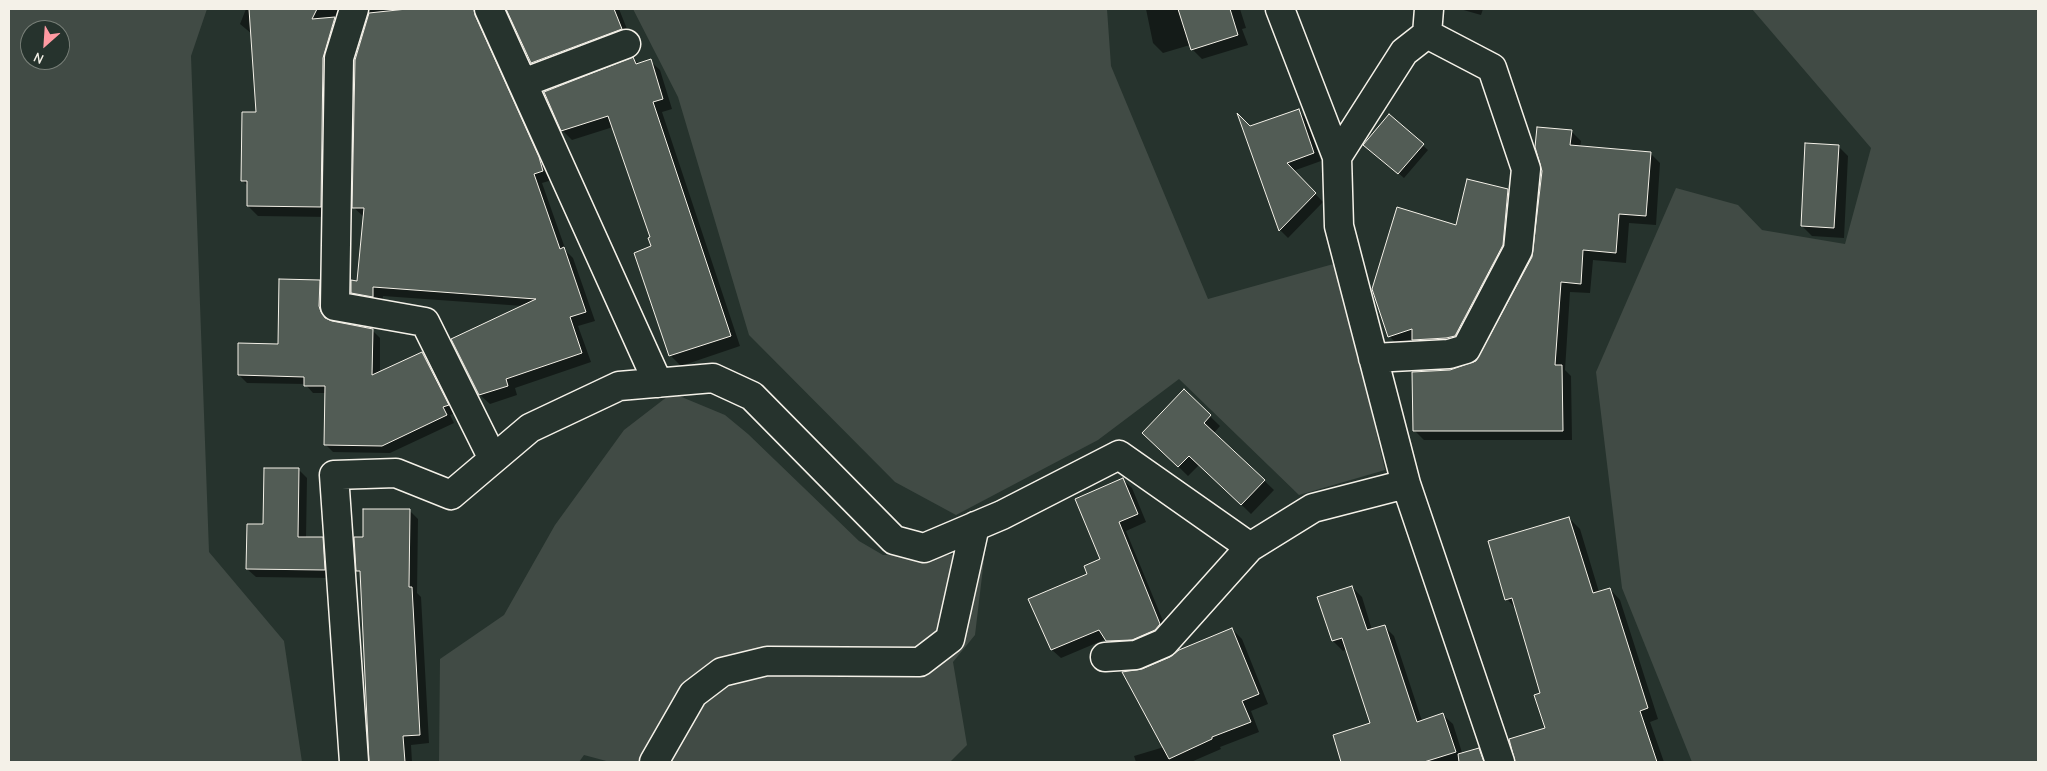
<!DOCTYPE html>
<html>
<head>
<meta charset="utf-8">
<style>
	body { margin:0 }
	#map { position:relative; width:2047px; height:771px; overflow:hidden; background:#26332d; font-family:"Comic Neue",sans-serif }
	canvas { display:block }
	.frame { position:absolute; inset:0; border:10px solid #f4f1e8; pointer-events:none }
	.north { position:absolute; left:20px; top:20px; width:50px; height:50px; box-sizing:border-box; background:#26332d; border:1px solid #787f78; border-radius:50%; rotate:206deg; font-size:14px; font-weight:700; line-height:20px; text-align:center; color:#f4f1e8 }
	.north::after { content:''; display:block; margin:auto; width:18px; height:22px; background:#ff9aa2; clip-path:polygon(50% 0,100% 100%,50% 72%,0 100%) }
</style>
</head>
<body>
<div id="map">
<canvas width="2047" height="771"></canvas>
<div class="frame"></div>
<div class="north">N</div>
</div>
<script>
const context = document.querySelector('canvas').getContext('2d');
context.lineJoin = 'round';
function paint(path, color) { context.fillStyle = color; context.fill(path, 'evenodd'); }
const shape = rows => new Path2D(rows.map(r => 'M' + r).join(''));
function trace(path, color, width, dash) { context.strokeStyle = color; context.lineWidth = width; context.lineCap = dash ? 'butt' : 'round'; context.setLineDash(dash || []); context.stroke(path); }
const green = shape([
	[9,9,207,9,191,56,209,552,284,641,302,762,9,762],
	[30,30,60,30,60,60,30,60],
	[633,9,1107,9,1111,66,1208,299,1337,263,1385,470,1299,495,1179,379,1098,440,956,515,895,482,749,335,678,97],
	[1752,9,2038,9,2038,762,1692,762,1622,588,1596,372,1676,188,1738,205,1762,230,1845,244,1871,148],
	[672,393,725,415,748,434,859,541,883,555,940,556,985,551,975,635,953,662,967,745,950,762,610,762,584,755,579,762,439,762,440,659,504,615,555,525,624,430]
]);
const shadow = shape([
	[246,9,338,9,348,18,330,217,258,216,248,206,248,186,242,180,257,114,252,34,240,24],
	[370,9,487,9,552,180,542,183,566,251,573,258,595,321,578,326,591,362,515,388,517,395,490,404,480,395,523,306,383,296,382,306,362,302,352,292,358,282,364,217,353,207],
	[507,9,619,9,631,39,541,72,532,63],
	[1146,9,1240,9,1246,28,1242,29,1248,45,1202,59,1192,49,1190,45,1163,53,1153,43],
	[1460,9,1483,9,1481,15],
	[633,59,639,64,650,61,660,70,672,109,662,112,740,346,681,366,671,356,635,253,653,247,613,127,572,140,562,130],
	[1299,111,1306,119,1321,161,1293,171,1323,202,1288,238,1280,230,1240,118,1250,128],
	[1389,116,1428,150,1404,178,1370,149],
	[1571,131,1581,141,1580,147,1650,153,1660,163,1656,225,1629,223,1626,263,1593,260,1590,293,1570,292,1565,370,1571,376,1572,440,1424,440,1414,430,1450,371,1477,362,1533,257],
	[1838,146,1848,156,1844,238,1812,236,1802,226],
	[1508,191,1516,198,1510,254,1463,343,1421,348,1413,339,1397,344,1389,336],
	[319,281,327,289,328,321,372,330,380,338,380,373,422,353,430,361,456,413,450,415,454,423,390,453,333,452,325,444,326,393,313,393,305,384,247,383,239,375,279,345],
	[1184,391,1220,426,1214,433,1274,490,1251,514,1200,464,1188,476,1144,433],
	[299,470,307,478,306,538,322,538,330,546,333,578,256,577,247,569,264,525],
	[1123,480,1132,488,1146,522,1126,531,1168,633,1116,649,1106,639,1061,658,1052,650,1089,574,1102,560],
	[409,510,418,519,417,593,421,597,429,743,411,745,412,762,371,762,361,574,358,570,364,538],
	[1569,518,1580,529,1599,592,1610,589,1620,600,1658,719,1650,722,1664,762,1516,762,1516,757,1546,729,1541,694,1516,609,1507,599],
	[1352,587,1362,597,1372,630,1384,626,1394,636,1422,721,1443,715,1453,724,1465,762,1343,762,1334,736,1372,724,1347,649,1343,651,1333,641],
	[1232,629,1242,639,1268,704,1251,711,1259,732,1220,747,1221,749,1191,762,1136,762,1134,756,1164,747,1142,671]
]);
const building = shape([
	[249,9,317,9,312,19,335,17,323,58,321,207,247,206,247,181,241,181,242,112,256,112,249,9],
	[407,9,474,9,475,15,539,157,543,171,534,174,560,249,564,247,586,312,570,317,582,353,506,379,508,386,479,395,451,339,536,299,373,287,373,297,351,293,351,280,357,281,364,208,352,208,355,60,369,13,407,9],
	[506,9,614,9,622,29,531,63,506,9],
	[1178,9,1230,9,1238,35,1191,50,1178,9],
	[633,57,636,64,651,59,663,99,653,102,731,336,669,356,634,253,651,246,648,238,650,237,608,116,561,131,544,92,633,57],
	[1299,109,1314,153,1287,163,1316,193,1279,231,1237,113,1250,126,1299,109],
	[1389,114,1424,144,1398,174,1363,145,1389,114],
	[1537,127,1572,130,1570,145,1651,152,1646,216,1619,214,1616,253,1583,250,1581,284,1561,282,1555,365,1562,365,1563,431,1413,431,1412,372,1450,370,1476,361,1532,257,1542,171,1535,147,1537,127],
	[1805,143,1839,145,1834,228,1801,226,1805,143],
	[1467,179,1508,189,1503,245,1455,336,1446,338,1412,340,1412,329,1388,337,1372,289,1397,207,1456,225,1467,179],
	[279,279,320,280,319,306,321,312,325,318,332,321,373,329,372,375,422,352,449,405,443,407,447,415,382,446,324,445,325,386,304,386,304,377,238,375,238,343,278,344,279,279],
	[1184,389,1211,415,1204,423,1265,480,1241,505,1189,456,1178,467,1142,433,1184,389],
	[264,468,299,468,298,537,323,537,325,570,246,569,247,524,263,524,264,468],
	[1123,478,1138,514,1119,522,1160,624,1155,630,1132,640,1106,641,1099,630,1051,650,1028,599,1087,574,1084,566,1100,559,1075,499,1123,478],
	[363,509,410,509,409,587,412,587,420,735,403,736,405,762,369,762,360,571,356,571,354,537,363,537,363,509],
	[1569,517,1593,593,1610,588,1648,708,1640,711,1657,762,1515,762,1509,739,1545,728,1534,695,1540,693,1512,598,1505,600,1488,541,1569,517],
	[1352,586,1367,630,1385,625,1417,722,1443,713,1456,752,1424,762,1341,762,1333,735,1370,723,1342,638,1332,641,1317,597,1352,586],
	[1232,628,1259,694,1242,701,1251,722,1212,737,1212,739,1169,759,1122,672,1142,669,1170,657,1179,650,1232,628],
	[1479,748,1484,762,1459,762,1458,754,1479,748]
]);
const minor = shape([
	[354,9,339,58,335,306,425,322,493,459],
	[489,9,658,383],
	[1280,9,1337,157,1339,226,1406,484,1500,762],
	[523,83,626,44],
	[1337,157,1404,52,1427,34,1429,9],
	[1373,358,1449,354,1466,349,1518,250,1526,169,1492,68,1427,34],
	[1105,657,1136,655,1164,643,1250,547],
	[354,762,334,475,396,473,451,495,530,428,619,386,713,378,752,396,894,540,924,548,1002,515,1119,455,1250,547,1313,508,1406,484],
	[654,762,693,694,722,672,767,661,920,662,950,639,975,526]
]);
paint(green, '#414b45');
paint(shadow, '#0007');
paint(building, '#525c55');
trace(building, '#f4f1e8', 1);
trace(minor, '#f4f1e8', 31);
trace(minor, '#26332d', 28);
</script>
</body>
</html>
